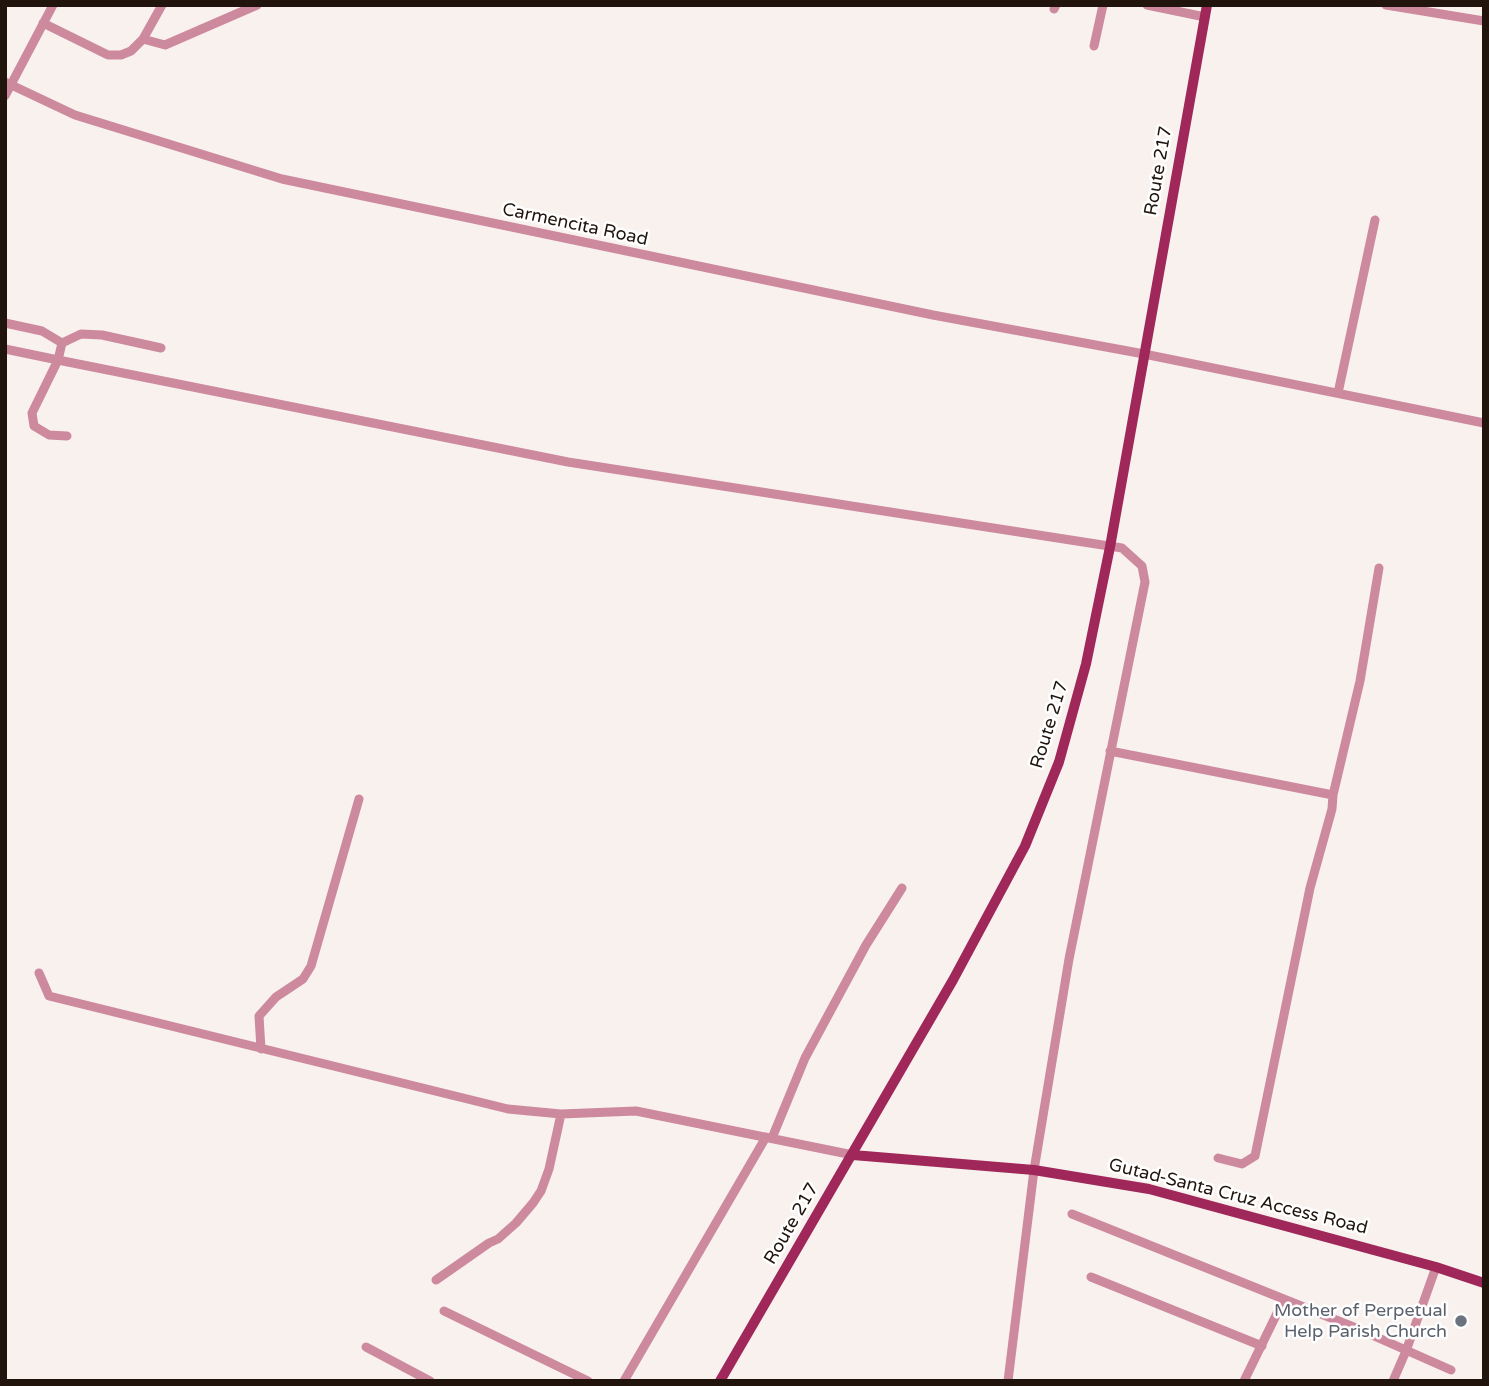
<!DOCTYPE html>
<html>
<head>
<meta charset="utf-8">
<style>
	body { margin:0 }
	#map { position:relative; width:1489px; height:1386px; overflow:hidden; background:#f9f1ee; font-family:"Varela Round",sans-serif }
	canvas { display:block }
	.frame { position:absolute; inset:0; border:7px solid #21140d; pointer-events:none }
</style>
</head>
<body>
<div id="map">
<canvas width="1489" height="1386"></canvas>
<div class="frame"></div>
</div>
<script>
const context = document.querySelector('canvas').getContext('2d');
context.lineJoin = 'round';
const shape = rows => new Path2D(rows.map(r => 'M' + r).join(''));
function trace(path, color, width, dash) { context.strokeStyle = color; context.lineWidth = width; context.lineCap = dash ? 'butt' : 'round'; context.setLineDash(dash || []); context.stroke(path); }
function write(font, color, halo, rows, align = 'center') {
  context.font = font + ' "Varela Round",sans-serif'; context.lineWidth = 5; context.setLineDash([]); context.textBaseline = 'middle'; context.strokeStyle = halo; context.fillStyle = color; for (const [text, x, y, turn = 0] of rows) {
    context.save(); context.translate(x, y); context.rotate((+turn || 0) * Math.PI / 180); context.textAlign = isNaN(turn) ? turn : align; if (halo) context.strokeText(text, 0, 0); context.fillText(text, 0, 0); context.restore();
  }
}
const minor = shape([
	[1147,5,1205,17],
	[1386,5,1484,21],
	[1054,9,1056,5],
	[43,23,108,55,121,55,131,51,143,39,162,5],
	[143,39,165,45,257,5],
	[1094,46,1103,5],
	[5,82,75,115,282,179,933,315,1144,354,1484,423],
	[5,96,53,5],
	[5,323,42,331,62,343,58,360,568,462,1122,548,1142,566,1145,582,1069,959,1034,1170,1008,1381],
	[62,343,81,334,102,335,161,348],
	[5,349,58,360,32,413,34,426,49,435,67,436],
	[1338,393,1375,220],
	[1110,751,1333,795],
	[39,973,49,996,508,1109,561,1114,636,1111,853,1155],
	[261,1049,259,1016,276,997,303,979,311,966,359,799],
	[772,1138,805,1058,866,945,902,888],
	[1218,1158,1242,1164,1255,1156,1310,888,1332,809,1333,795,1360,681,1379,568],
	[1072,1214,1356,1328,1451,1370],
	[1091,1277,1262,1346],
	[436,1280,489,1243,498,1239,516,1223,533,1203,541,1191,549,1169,561,1114],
	[444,1311,588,1381],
	[366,1347,430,1381],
	[624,1381,766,1137],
	[1244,1381,1284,1299],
	[1393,1381,1406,1351,1436,1267]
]);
const major = shape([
	[853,1155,1034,1170,1149,1189,1436,1267,1484,1283],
	[720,1381,953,980,1025,846,1059,762,1086,664,1110,547,1207,5]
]);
const markers = [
	[1461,1321,7,"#6b7280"]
];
const streetNames = [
	["Route 217",1159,171,-80],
	["Carmencita Road",575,225,12],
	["Route 217",1050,725,-73],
	["Gutad-Santa Cruz Access Road",1238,1197,14],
	["Route 217",792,1224,-60]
];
const worshipNames = [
	["Mother of Perpetual",1447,1311],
	["Help Parish Church",1447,1332]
];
trace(minor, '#cd8a9e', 9);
trace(major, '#9f2759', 10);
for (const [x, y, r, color] of markers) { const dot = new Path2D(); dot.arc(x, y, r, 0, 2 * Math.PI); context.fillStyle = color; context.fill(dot); trace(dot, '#fff', 2.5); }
write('18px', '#21140d', '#fff', streetNames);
write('18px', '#5b616d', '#fff', worshipNames, 'right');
</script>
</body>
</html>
